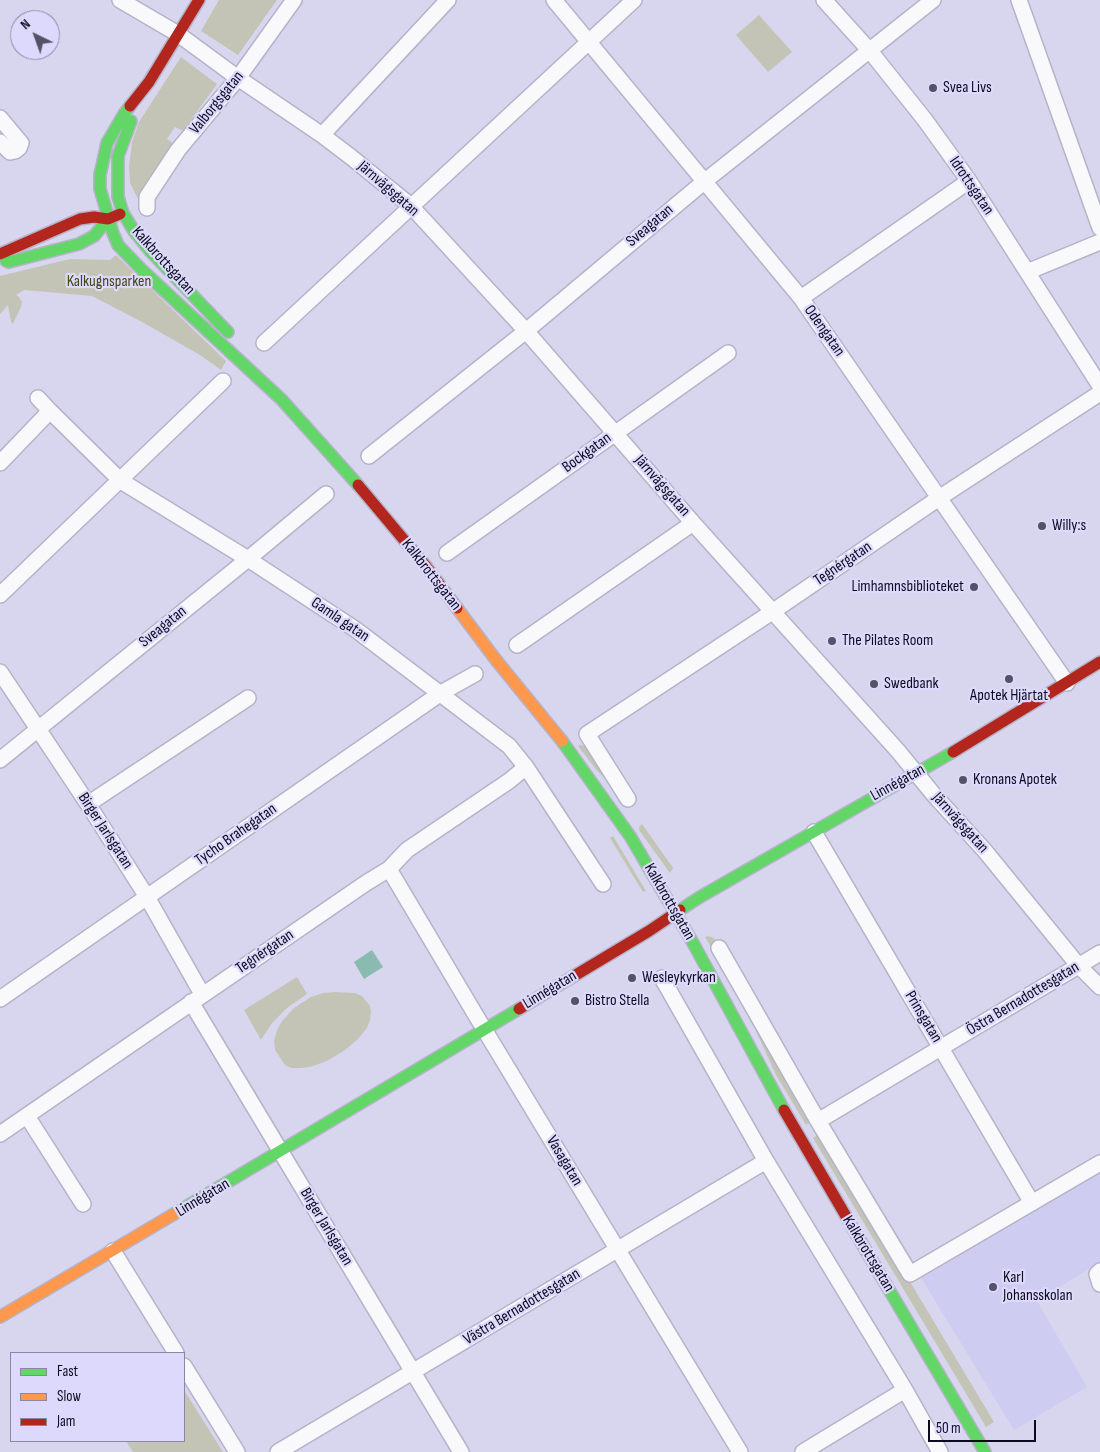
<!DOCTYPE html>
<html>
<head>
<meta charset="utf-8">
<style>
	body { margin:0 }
	#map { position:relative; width:1100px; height:1452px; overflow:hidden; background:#d7d6ee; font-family:"Sofia Sans Condensed",sans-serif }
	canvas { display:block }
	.legend { position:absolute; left:10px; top:1352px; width:175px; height:90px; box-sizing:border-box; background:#dcd9fc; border:1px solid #8a87a3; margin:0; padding:6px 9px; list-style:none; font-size:15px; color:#0e0b1e }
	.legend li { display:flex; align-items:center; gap:10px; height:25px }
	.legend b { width:25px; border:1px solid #8a87a3 }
	.north { position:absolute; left:10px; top:10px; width:50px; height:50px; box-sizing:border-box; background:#dcd9fc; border:1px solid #8a87a3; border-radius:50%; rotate:318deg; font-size:14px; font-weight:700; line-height:20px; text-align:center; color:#0e0b1e }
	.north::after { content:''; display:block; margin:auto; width:18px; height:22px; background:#545267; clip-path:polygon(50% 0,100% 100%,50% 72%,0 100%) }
	.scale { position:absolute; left:928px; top:1420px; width:108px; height:22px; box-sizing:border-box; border:2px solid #0e0b1e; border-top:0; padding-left:6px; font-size:15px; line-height:18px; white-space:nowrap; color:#0e0b1e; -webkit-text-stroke:4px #dcd9fc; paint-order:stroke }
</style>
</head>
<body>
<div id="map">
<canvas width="1100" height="1452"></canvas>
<ul class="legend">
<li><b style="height:6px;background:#63d668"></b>Fast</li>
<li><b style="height:6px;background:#ff974d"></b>Slow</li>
<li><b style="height:6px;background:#b3261e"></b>Jam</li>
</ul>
<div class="north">N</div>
<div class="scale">50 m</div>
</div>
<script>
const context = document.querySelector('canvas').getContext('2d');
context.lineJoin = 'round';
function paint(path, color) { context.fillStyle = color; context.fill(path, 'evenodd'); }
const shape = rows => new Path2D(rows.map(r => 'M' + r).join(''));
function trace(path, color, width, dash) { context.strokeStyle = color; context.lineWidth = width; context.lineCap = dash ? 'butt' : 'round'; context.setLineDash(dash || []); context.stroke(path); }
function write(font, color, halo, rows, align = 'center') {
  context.font = font + ' "Sofia Sans Condensed",sans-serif'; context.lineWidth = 4.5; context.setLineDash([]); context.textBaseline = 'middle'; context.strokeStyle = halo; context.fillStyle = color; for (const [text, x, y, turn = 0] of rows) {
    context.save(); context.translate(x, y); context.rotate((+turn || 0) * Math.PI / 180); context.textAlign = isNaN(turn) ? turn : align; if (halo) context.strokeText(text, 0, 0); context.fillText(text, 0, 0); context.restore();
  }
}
const built = shape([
	[1100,1168,1100,1262,1037,1301,1087,1387,1014,1430,918,1273]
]);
const green = shape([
	[219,0,277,0,238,55,201,31],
	[759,15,792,52,768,72,736,35],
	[181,57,217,84,183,131,175,127,167,139,174,144,138,199,130,183,129,166,132,142,139,122],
	[116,255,226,361,221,370,200,355,142,322,92,296,24,290,16,295,19,297,22,302,21,307,13,324,11,322,8,305,0,314,0,276,70,259,110,260],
	[580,745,586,746,608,777,606,779,598,772,578,746],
	[642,824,671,865,673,868,670,873,639,830,639,827],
	[613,836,646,891,643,892,610,838],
	[708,936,714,938,717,942,813,1120,806,1125,776,1075,740,996,705,937],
	[297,977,307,994,287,1008,272,1023,261,1040,244,1010],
	[335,992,355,993,362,996,370,1006,371,1012,370,1020,367,1028,357,1040,345,1050,327,1061,310,1067,301,1068,291,1068,285,1065,275,1050,274,1041,277,1030,282,1021,294,1008,311,997,323,993],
	[821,1133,994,1422,986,1427,813,1138],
	[184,1390,223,1452,133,1452,126,1441,184,1441]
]);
const water = shape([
	[372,950,383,967,364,979,354,962]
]);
const street = shape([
	[120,0,178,34,238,78,322,135,351,157,411,206,526,331,693,523,898,751,934,795,985,851,1078,965,1100,987],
	[554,0,801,298,1067,683],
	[824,0,870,51,925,120,969,181,1100,386],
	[1019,0,1100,228],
	[0,118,21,143,19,148,15,151,10,152,0,142],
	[322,135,448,0],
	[147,208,147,197,178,150,238,78,294,0],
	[1027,272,1100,242],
	[801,298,969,181],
	[264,343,634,0],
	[38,398,50,411,121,481,248,559,355,629,509,746,526,767,603,884],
	[369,456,526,331,705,181,933,0],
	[0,463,50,411],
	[447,553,728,353],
	[0,595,223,381],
	[517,645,693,523],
	[0,672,88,804,147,897,202,994],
	[0,760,248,559,326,494],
	[628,799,587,734,772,612,939,498,1100,393],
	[88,804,248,698],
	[814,832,1032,1203],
	[389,869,478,1019,740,1452],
	[719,948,818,1121,910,1274,1100,1163],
	[662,978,766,1161,905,1390,940,1452],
	[0,999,441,693,475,674],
	[191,1002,461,1452],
	[27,1116,83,1204],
	[818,1121,1100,953],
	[0,1134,366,883,389,869,407,850,509,781,526,767],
	[113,1251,176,1353],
	[1100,1271,1097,1274,1100,1284],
	[184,1366,237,1452],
	[278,1452,766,1161],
	[803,1452,905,1390]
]);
const fast = shape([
	[130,106,124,114,107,143,100,175,100,189,113,233,118,245,143,271,282,400,358,485],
	[131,121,118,156,118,197,123,213,134,231,151,252,228,332],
	[6,261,9,262,79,244,94,236,108,219],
	[562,741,630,836,693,943,784,1110],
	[680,910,700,897,953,752],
	[174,1214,519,1009],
	[875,1266,985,1452]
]);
const slow = shape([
	[457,608,496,660,562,741],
	[0,1317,174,1214]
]);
const jam = shape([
	[130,106,149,82,199,0],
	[0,254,80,219,94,217,108,219,120,214],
	[358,485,425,565,457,608],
	[953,752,1100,662],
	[519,1009,649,931,680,910],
	[784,1110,875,1266]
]);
const markers = [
	[933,88,5,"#545267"],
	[1042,526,5,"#545267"],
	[974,587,5,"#545267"],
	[832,641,5,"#545267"],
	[1009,679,5,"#545267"],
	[874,684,5,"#545267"],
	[963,780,5,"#545267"],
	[632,978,5,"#545267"],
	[575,1001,5,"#545267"],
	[993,1287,5,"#545267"]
];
const poiNames = [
	["Svea Livs",943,88],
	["Willy:s",1052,526],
	["Limhamnsbiblioteket",964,587,"right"],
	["The Pilates Room",842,641],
	["Swedbank",884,684],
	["Apotek Hjärtat",1009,696,"center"],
	["Kronans Apotek",973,780],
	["Wesleykyrkan",642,978],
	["Bistro Stella",585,1001],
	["Karl",1003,1278],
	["Johansskolan",1003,1296]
];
const streetNames = [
	["Valborgsgatan",217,103,-51],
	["Idrottsgatan",971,186,56],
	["Järnvägsgatan",388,189,41],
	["Sveagatan",650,226,-40],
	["Kalkbrottsgatan",163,261,48],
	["Odengatan",824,331,55],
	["Bockgatan",587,453,-36],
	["Järnvägsgatan",662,486,49],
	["Tegnérgatan",843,564,-34],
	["Kalkbrottsgatan",431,575,52],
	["Gamla gatan",340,620,34],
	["Sveagatan",163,627,-39],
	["Linnégatan",898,783,-29],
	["Järnvägsgatan",960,823,48],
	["Birger Jarlsgatan",105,831,57],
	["Tycho Brahegatan",236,835,-35],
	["Kalkbrottsgatan",669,902,60],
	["Tegnérgatan",265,952,-34],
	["Linnégatan",550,990,-31],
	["Östra Bernadottesgatan",1023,999,-31],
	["Prinsgatan",923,1017,59],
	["Vasagatan",564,1161,59],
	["Linnégatan",203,1198,-31],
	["Birger Jarlsgatan",326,1227,59],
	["Kalkbrottsgatan",868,1254,59],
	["Västra Bernadottesgatan",522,1307,-31]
];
const parkNames = [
	["Kalkugnsparken",109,282]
];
paint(built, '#cfccf2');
paint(green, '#c4c4b6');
paint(water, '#8abbb1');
trace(street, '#b4b3c8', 18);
trace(fast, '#b4b3c8', 14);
trace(slow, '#b4b3c8', 14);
trace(jam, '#b4b3c8', 14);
trace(street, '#f9f9fc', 15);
trace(fast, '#63d668', 11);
trace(slow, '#ff974d', 11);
trace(jam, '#b3261e', 11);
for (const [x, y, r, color] of markers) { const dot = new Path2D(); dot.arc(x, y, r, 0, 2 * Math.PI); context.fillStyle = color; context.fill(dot); trace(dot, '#dcd9fc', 2); }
write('16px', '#0e0b1e', '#dcd9fc', poiNames, 'left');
write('16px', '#0e0b1e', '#dcd9fc', streetNames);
write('16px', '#464617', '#dcd9fc', parkNames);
</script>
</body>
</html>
